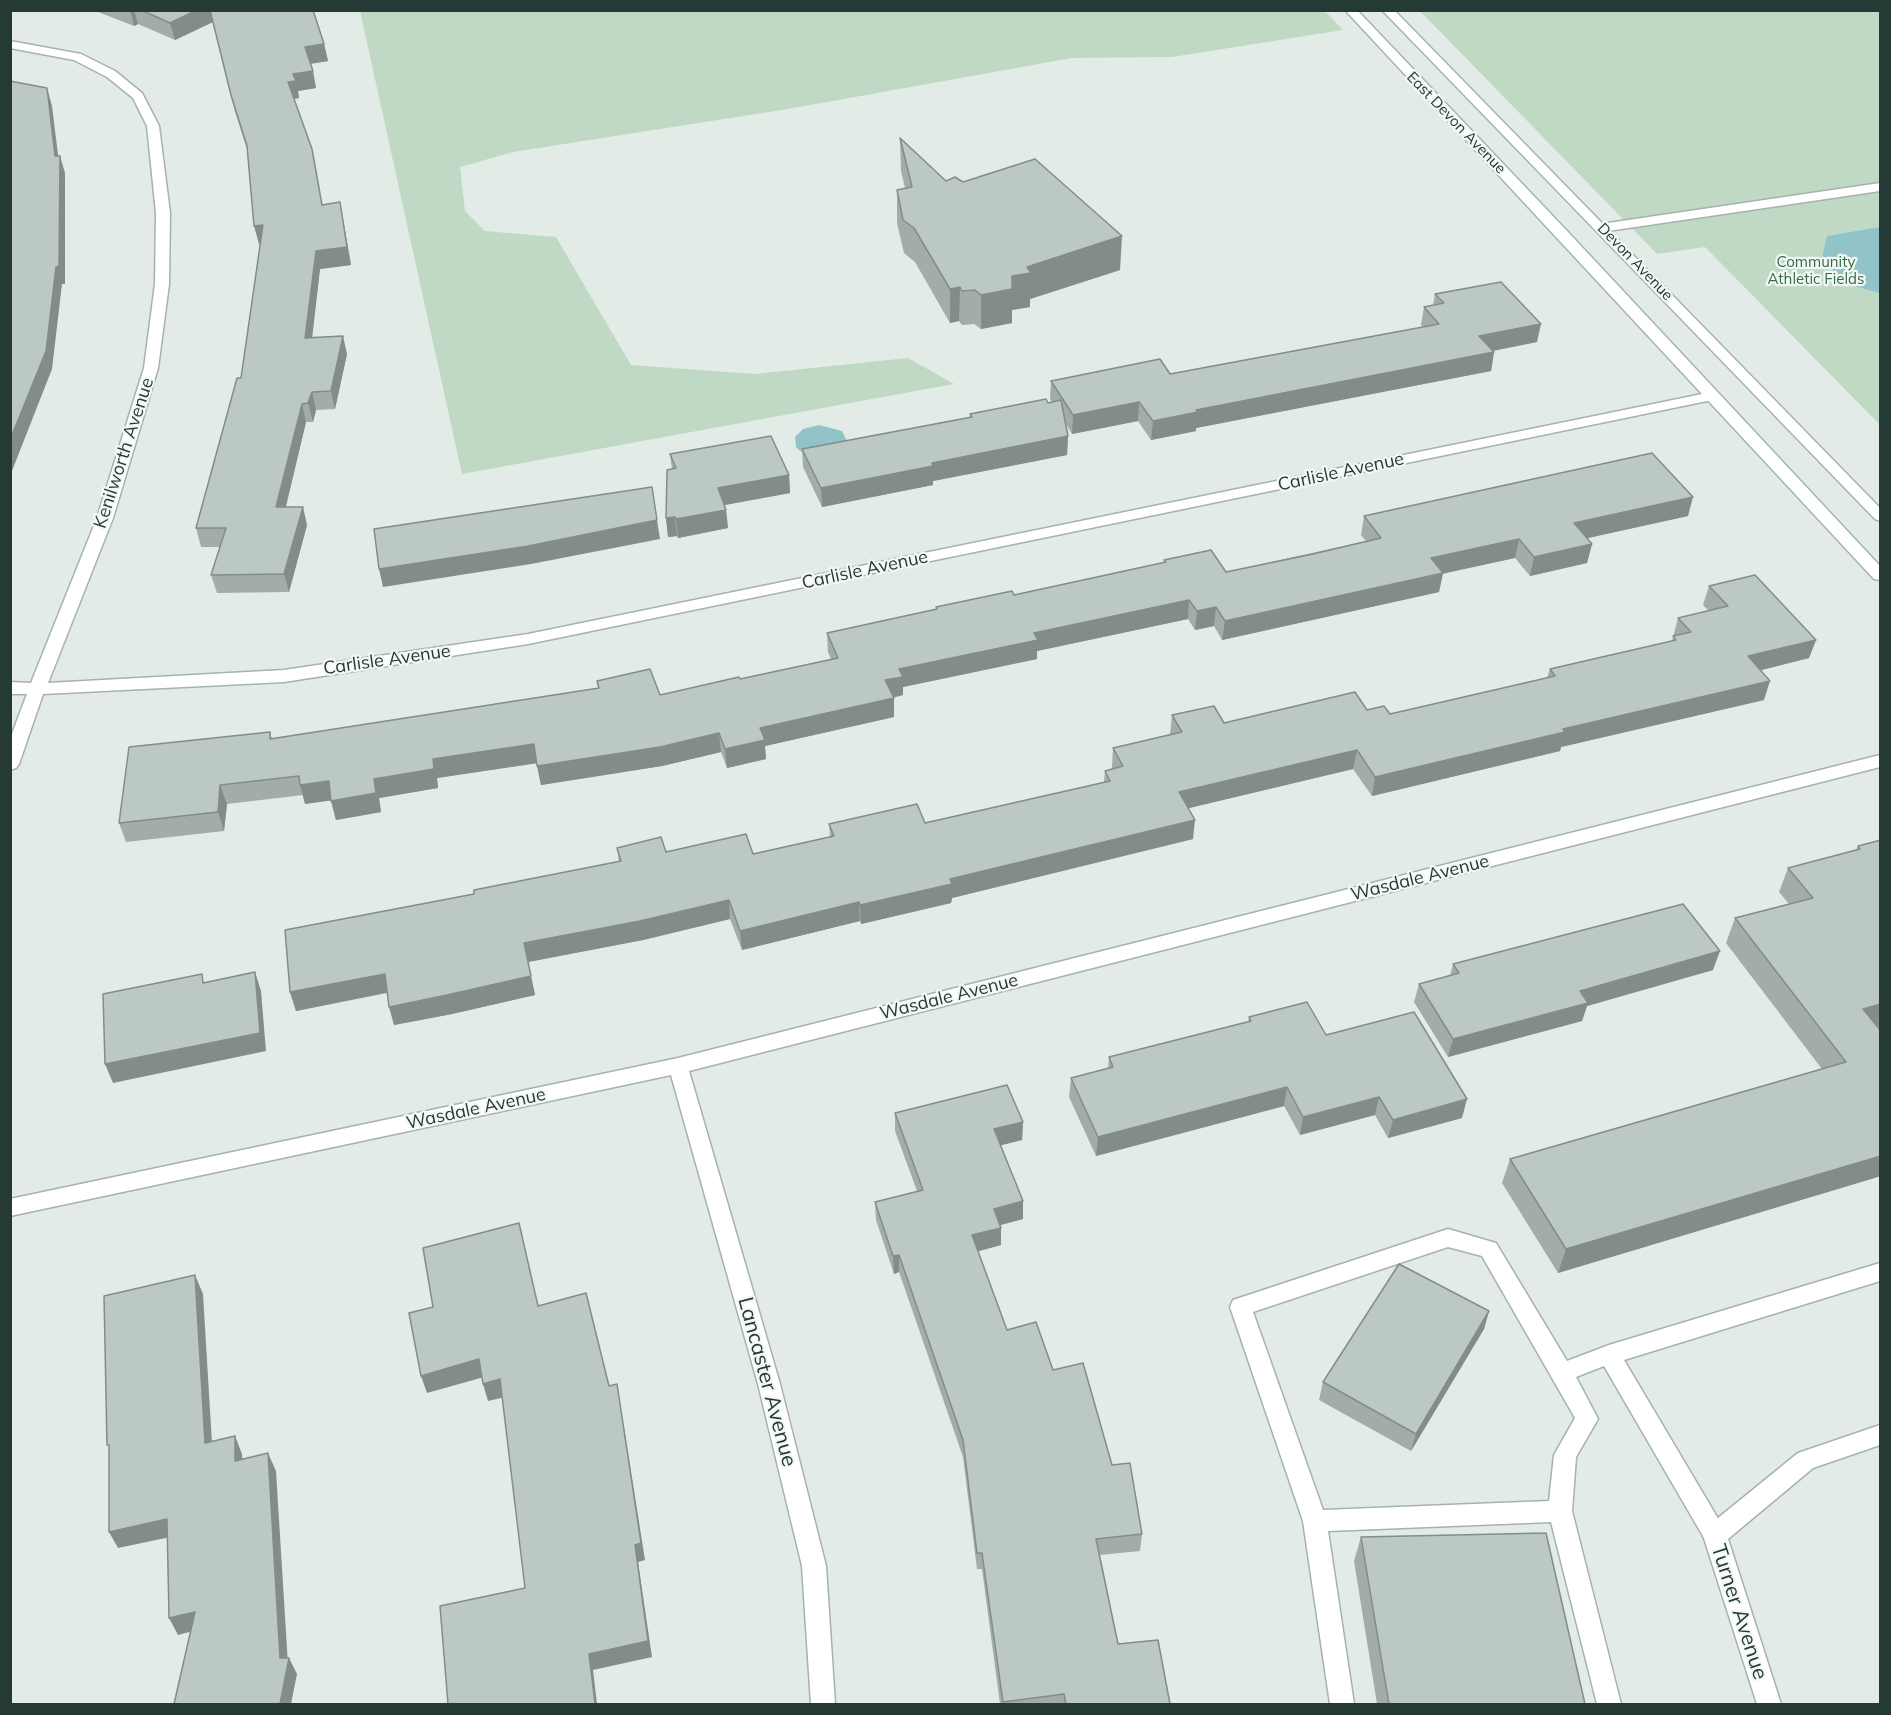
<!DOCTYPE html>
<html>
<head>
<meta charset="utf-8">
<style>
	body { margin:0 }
	#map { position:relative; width:1891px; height:1715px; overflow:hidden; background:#e3ebe7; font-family:Mulish,sans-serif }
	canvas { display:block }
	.frame { position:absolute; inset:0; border:12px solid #253a34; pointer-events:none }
</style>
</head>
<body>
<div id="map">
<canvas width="1891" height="1715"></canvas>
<div class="frame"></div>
</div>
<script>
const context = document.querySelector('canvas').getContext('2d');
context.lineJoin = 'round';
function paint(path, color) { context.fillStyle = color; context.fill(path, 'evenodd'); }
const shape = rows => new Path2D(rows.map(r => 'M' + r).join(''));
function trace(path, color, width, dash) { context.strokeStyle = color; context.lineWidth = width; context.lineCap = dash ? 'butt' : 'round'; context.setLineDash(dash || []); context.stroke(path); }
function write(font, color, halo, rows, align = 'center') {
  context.font = font + ' Mulish,sans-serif'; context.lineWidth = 4.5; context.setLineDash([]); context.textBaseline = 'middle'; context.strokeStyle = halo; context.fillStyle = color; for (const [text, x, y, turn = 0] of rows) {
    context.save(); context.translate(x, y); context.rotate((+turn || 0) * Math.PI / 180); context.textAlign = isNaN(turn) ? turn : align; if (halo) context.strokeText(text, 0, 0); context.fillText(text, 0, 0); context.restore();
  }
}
const green = shape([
	[1324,10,1343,30,1172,57,1072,58,788,109,513,152,460,167,465,211,485,231,556,237,631,365,755,374,908,358,954,384,462,474,360,11],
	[1420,11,1880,11,1880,425,1705,247,1657,254]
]);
const water = shape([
	[1880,227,1880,293,1843,283,1822,258,1827,236],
	[819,425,842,431,847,441,807,454,800,451,796,447,795,437,803,429]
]);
const service = shape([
	[1880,183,1880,191,1601,232,1594,228,1601,224,1880,183],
	[1448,1229,1496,1243,1567,1361,1609,1345,1880,1263,1880,1281,1624,1360,1723,1527,1727,1535,1723,1543,1715,1546,1707,1543,1604,1366,1576,1377,1598,1419,1576,1457,1572,1511,1621,1704,1597,1704,1551,1522,1328,1531,1354,1704,1330,1704,1303,1521,1230,1307,1233,1300,1448,1229],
	[1448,1247,1482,1256,1575,1418,1554,1455,1549,1501,1323,1510,1253,1312,1448,1247]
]);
const minor = shape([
	[10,41,81,54,115,71,142,93,159,126,170,213,169,284,158,368,113,518,48,683,284,670,528,634,1712,392,1719,396,1712,400,528,644,284,682,43,694,19,764,16,768,10,770,10,739,27,694,10,694,10,682,31,683,97,518,144,368,155,284,156,213,147,126,133,98,107,77,74,60,10,48,10,41],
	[1880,755,1880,767,689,1071,780,1384,826,1566,835,1704,811,1704,802,1566,758,1384,671,1075,10,1216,10,1199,678,1058,1880,755],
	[1880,1425,1880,1445,1813,1468,1728,1539,1781,1704,1757,1704,1703,1535,1707,1527,1798,1453,1880,1425]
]);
const secondary = shape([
	[1345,10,1357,10,1568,232,1880,566,1880,580,1874,579,1345,10],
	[1382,10,1394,10,1880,508,1880,521,1875,519,1382,10]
]);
const wall = shape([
	[93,10,313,10,324,44,328,61,310,64,316,88,298,91,299,98,294,99,315,166,322,205,340,202,351,265,320,269,312,337,347,354,335,409,316,410,313,422,306,422,286,507,307,525,289,592,217,593,211,575,220,547,201,547,196,528,241,378,260,243,259,244,248,152,235,112,213,22,175,40,138,24,134,26],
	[900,138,946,181,963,182,1120,270,1030,299,1030,307,1012,310,1012,323,981,329,974,324,962,325,959,321,950,323,915,262,904,253,897,223,897,190,905,188,901,171],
	[1435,294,1537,342,1493,351,1494,352,1491,371,1196,428,1196,431,1151,440,1138,421,1072,434,1066,424,1068,436,1067,455,933,481,933,485,822,507,803,467,802,449,970,417,970,414,1052,402,1050,399,1051,381,1170,374,1423,327,1421,325,1424,307,1433,305],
	[670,454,789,475,790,493,725,505,726,510,728,528,678,538,677,536,668,537,666,518,672,469],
	[1364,516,1688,516,1587,538,1592,544,1587,563,1530,576,1515,558,1443,573,1439,592,1222,640,1214,626,1195,630,1188,619,1037,651,1037,659,903,687,903,695,893,698,894,717,765,746,766,759,727,768,721,752,662,766,541,785,537,763,437,778,438,788,379,798,381,812,336,820,331,800,305,804,303,795,227,804,224,831,126,842,119,823,270,732,272,739,598,688,597,681,660,695,740,679,831,659,828,652,827,633,936,609,936,607,1014,595,1164,563,1164,560,1226,572,1366,541,1361,535],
	[1709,586,1816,640,1809,658,1761,670,1764,700,1561,747,1560,751,1372,796,1353,769,1188,808,1193,839,952,898,951,903,861,924,860,921,742,950,730,919,643,940,528,962,535,995,452,1014,394,1025,387,993,296,1011,290,992,474,894,619,862,617,848,666,852,753,854,830,837,829,824,925,823,1104,782,1105,771,1113,769,1112,767,1113,748,1170,734,1172,715,1224,723,1367,710,1390,714,1547,678,1550,669,1672,641,1678,618,1709,611,1703,605],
	[1881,840,1877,1027,1881,1176,1558,1273,1502,1183,1510,1159,1822,1069,1726,943,1735,918,1789,904,1779,892,1788,868,1856,850,1858,846],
	[1453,964,1713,970,1587,1006,1582,1021,1448,1057,1414,1002,1419,984,1450,976],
	[1249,1017,1326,1035,1462,1118,1388,1138,1375,1115,1300,1135,1284,1106,1096,1156,1069,1097,1071,1078,1108,1069,1109,1057,1248,1022],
	[895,1113,1023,1122,1022,1140,1001,1145,1023,1219,1000,1225,1001,1245,978,1251,1007,1330,1053,1370,1112,1465,1142,1534,1140,1551,1100,1555,1118,1644,1170,1704,1000,1704,982,1569,977,1569,963,1457,899,1272,894,1274,876,1220,875,1202,917,1191,895,1131],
	[1489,1311,1484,1329,1411,1451,1319,1400,1323,1382],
	[1361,1537,1585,1704,1377,1704,1354,1561]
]);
const shadedWall = shape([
	[130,10,134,10,138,24,134,26],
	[197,10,210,10,213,22,175,40,170,23],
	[324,44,328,61,309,64,305,47],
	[313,71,316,88,298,91,299,98,291,99,288,82,293,74],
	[47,88,52,106,60,171,60,156,65,173,65,284,62,284,52,369,10,476,10,440,55,156],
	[340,202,351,265,320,269,310,356,305,338,316,251],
	[263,225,267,243,259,244,254,226],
	[1122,236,1120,270,1030,299,1030,307,1012,310,1012,323,981,329,981,295,1027,267],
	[960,287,959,321,950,323,950,289],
	[1541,324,1537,342,1476,354,1479,336],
	[343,336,347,354,335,409,331,391],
	[1494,352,1491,371,1196,428,1196,431,1151,440,1153,421,1196,410],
	[312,392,316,410,313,422,308,403],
	[1139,402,1138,421,1072,434,1073,415],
	[302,404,306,422,281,526,276,507],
	[1068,436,1067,455,933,481,933,485,822,507,821,488,932,463],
	[789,475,790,493,719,506,718,488],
	[1693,497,1688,516,1570,542,1574,523],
	[303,507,307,525,289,592,284,574],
	[726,510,728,528,678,538,676,519],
	[675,517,677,536,668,537,666,518],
	[657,520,660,539,531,564,383,587,379,569],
	[1519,539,1515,558,1428,577,1431,558],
	[1592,544,1587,563,1530,576,1534,557],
	[1443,573,1439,592,1222,640,1225,621],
	[1189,600,1188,619,1037,651,1037,659,903,687,903,695,885,699,885,680,899,669,1034,633],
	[1216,607,1214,626,1195,630,1197,611],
	[1816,640,1809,658,1742,675,1748,656],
	[1770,681,1764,700,1561,747,1560,751,1372,796,1375,777,1563,729],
	[894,698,894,717,765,746,766,759,727,768,725,749,760,728],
	[719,733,721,752,662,766,541,785,537,766],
	[534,744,538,763,437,778,438,788,379,798,381,812,336,820,331,801,374,779,433,759],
	[1357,750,1353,769,1177,811,1179,792],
	[329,781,334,800,305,804,300,785],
	[220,785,227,804,224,831,218,812],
	[1195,820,1193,839,952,898,951,903,861,924,860,905,950,879],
	[729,900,730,919,643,940,528,962,524,943],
	[859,902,860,921,742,950,740,931],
	[1720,951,1713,970,1587,1006,1582,1021,1448,1057,1453,1039,1580,991],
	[255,972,261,991,266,1051,113,1083,105,1064],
	[385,974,390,992,296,1011,290,992],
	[531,976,535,995,452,1014,394,1025,389,1007],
	[1881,1004,1881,1026,1852,1034,1863,1009],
	[1287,1087,1284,1106,1096,1156,1098,1137],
	[1379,1097,1375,1115,1300,1135,1303,1117],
	[1467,1099,1462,1118,1388,1138,1393,1120],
	[1023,1122,1022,1140,994,1147,994,1129],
	[1881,1156,1881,1176,1558,1273,1566,1249],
	[1023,1201,1023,1219,993,1227,994,1209],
	[1001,1228,1001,1245,972,1253,972,1235],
	[899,1255,899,1272,894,1274,893,1256],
	[195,1275,203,1294,213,1460,205,1443],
	[1489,1311,1484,1329,1411,1451,1416,1434],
	[479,1359,484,1377,427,1393,421,1376],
	[500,1379,505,1397,488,1401,483,1384],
	[617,1384,620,1402,645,1560,638,1562,652,1657,593,1670,597,1704,595,1704,589,1654,635,1545],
	[235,1436,242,1454,243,1479,235,1461],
	[268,1453,276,1471,288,1665,289,1658,297,1674,291,1704,280,1704,280,1658],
	[167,1519,175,1536,118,1548,109,1532],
	[195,1612,204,1628,178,1635,169,1618]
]);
const building = shape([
	[141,10,197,10,170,23,141,10],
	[210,10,313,10,324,44,305,47,313,71,293,74,296,81,288,82,312,149,322,205,340,202,347,247,316,251,305,338,343,336,331,391,312,392,308,403,302,404,276,507,303,507,284,574,211,575,226,528,196,528,237,378,241,378,263,225,254,226,247,146,231,95,210,10],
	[10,81,47,88,55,156,60,156,59,266,56,267,46,351,10,440,10,81],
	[900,138,946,181,955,177,963,182,1035,159,1122,236,1027,267,1031,273,1012,276,1012,289,981,295,975,290,962,291,960,287,950,289,914,228,903,220,897,190,912,187,900,138],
	[1501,282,1541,324,1479,336,1494,352,1196,410,1198,412,1153,421,1139,402,1073,415,1051,381,1160,359,1170,374,1439,324,1424,307,1444,303,1435,294,1501,282],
	[1046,399,1048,403,1061,400,1068,436,932,463,933,466,821,488,802,449,972,417,970,414,1046,399],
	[771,436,789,475,718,488,726,510,676,519,675,517,666,518,667,470,676,468,670,454,771,436],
	[1652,453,1693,497,1574,523,1592,544,1534,557,1519,539,1431,558,1443,573,1225,621,1216,607,1197,611,1189,600,1034,633,1038,640,899,669,903,677,885,680,894,698,760,728,765,740,725,749,719,733,660,747,537,766,534,744,433,759,434,769,374,779,376,793,331,801,329,781,300,785,299,776,220,785,218,812,119,823,129,747,270,732,270,739,599,688,597,681,650,669,660,695,739,677,740,679,838,658,827,633,937,609,936,607,1012,591,1014,595,1166,562,1164,560,1211,550,1226,572,1313,554,1381,538,1364,516,1652,453],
	[652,487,657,520,528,546,379,569,374,529,652,487],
	[1755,575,1816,640,1748,656,1770,681,1563,729,1565,732,1375,777,1357,750,1179,792,1195,820,950,879,952,884,860,905,859,902,740,931,729,900,640,921,524,943,531,976,447,995,389,1007,385,974,290,992,285,930,474,894,474,890,621,861,617,848,661,837,666,852,746,834,753,854,834,836,829,824,917,804,925,823,1110,781,1105,771,1123,766,1113,748,1182,732,1172,715,1214,706,1224,723,1355,692,1367,710,1384,706,1390,714,1555,676,1550,669,1676,640,1673,636,1691,632,1678,618,1728,606,1709,586,1755,575],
	[1881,840,1881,1004,1863,1009,1881,1031,1881,1156,1566,1249,1510,1159,1846,1062,1735,918,1813,898,1788,868,1860,849,1858,846,1881,840],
	[1683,904,1720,951,1580,991,1588,1003,1453,1039,1419,984,1459,973,1453,964,1683,904],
	[255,972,260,1033,105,1064,103,994,202,974,203,983,255,972],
	[1307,1002,1326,1035,1414,1012,1467,1099,1393,1120,1379,1097,1303,1117,1287,1087,1098,1137,1071,1078,1113,1067,1109,1057,1251,1021,1249,1017,1307,1002],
	[1007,1085,1023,1122,994,1129,1023,1201,994,1209,1001,1228,972,1235,1007,1330,1036,1322,1053,1370,1083,1363,1112,1465,1130,1463,1142,1534,1096,1539,1118,1644,1158,1640,1170,1704,1066,1704,1064,1694,1003,1702,982,1553,977,1553,963,1440,899,1255,893,1256,875,1202,923,1190,895,1113,1007,1085],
	[519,1223,538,1306,586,1293,609,1386,617,1384,641,1543,635,1545,648,1641,589,1654,595,1704,448,1704,440,1606,525,1588,500,1379,483,1384,479,1359,421,1376,409,1313,433,1307,423,1248,519,1223],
	[1399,1264,1489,1311,1416,1434,1323,1382,1399,1264],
	[195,1275,205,1443,235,1436,235,1461,268,1453,280,1658,289,1658,280,1704,174,1704,195,1612,169,1618,167,1519,109,1532,109,1445,107,1445,104,1296,195,1275],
	[1546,1533,1585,1704,1389,1704,1361,1537,1546,1533]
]);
const farStreetnames = [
	["East Devon Avenue",1456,123,46],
	["Devon Avenue",1635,262,46]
];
const farParknames = [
	["Community",1816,262],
	["Athletic Fields",1816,279]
];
const streetNames = [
	["Kenilworth Avenue",124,453,-72],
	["Carlisle Avenue",1341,472,-12],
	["Carlisle Avenue",865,570,-12],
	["Carlisle Avenue",387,660,-8],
	["Wasdale Avenue",1420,878,-14],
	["Wasdale Avenue",949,997,-14],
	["Wasdale Avenue",476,1109,-12]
];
const nearStreetnames = [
	["Lancaster Avenue",767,1382,75],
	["Turner Avenue",1739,1612,72]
];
paint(green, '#bfd9c5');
paint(water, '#92c3c9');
trace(service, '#a6b2ae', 3);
trace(minor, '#a6b2ae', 3);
trace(secondary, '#a3b5ae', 3);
paint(service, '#fff');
paint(minor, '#fff');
paint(secondary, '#fff');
paint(wall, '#a2aca8');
paint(shadedWall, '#848c88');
paint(building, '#bcc8c3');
trace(building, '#848c88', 1.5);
write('15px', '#253a34', '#f3f8f5', farStreetnames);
write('15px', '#346c48', '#f3f8f5', farParknames);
write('18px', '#253a34', '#f3f8f5', streetNames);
write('21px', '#253a34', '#f3f8f5', nearStreetnames);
</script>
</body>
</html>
